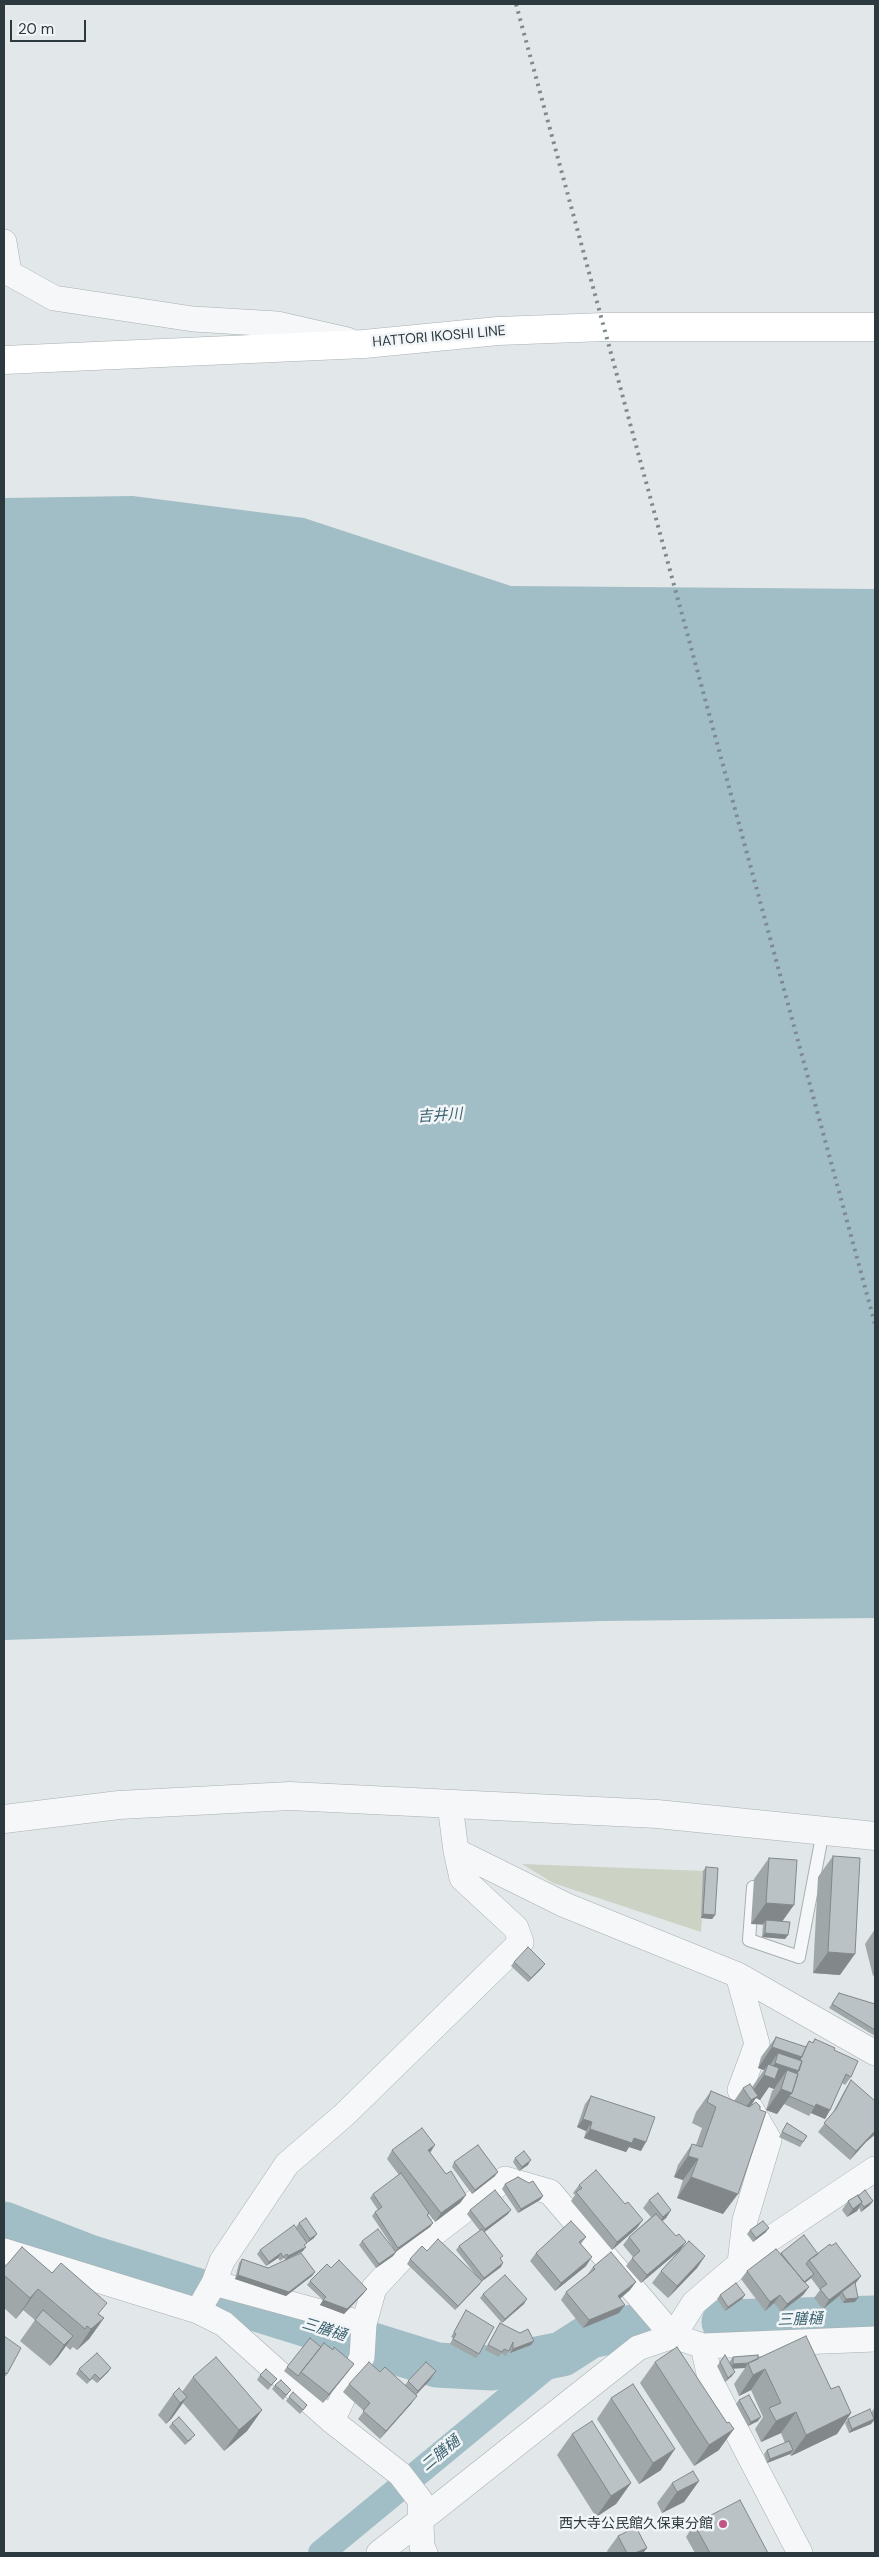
<!DOCTYPE html>
<html>
<head>
<meta charset="utf-8">
<style>
	body { margin:0 }
	#map { position:relative; width:879px; height:2557px; overflow:hidden; background:#e2e7e9; font-family:"DM Sans",sans-serif }
	canvas { display:block }
	.frame { position:absolute; inset:0; border:5px solid #2c393f; pointer-events:none }
	.scale { position:absolute; left:10px; top:20px; width:76px; height:22px; box-sizing:border-box; border:2px solid #2c393f; border-top:0; padding-left:6px; font-size:15px; line-height:18px; white-space:nowrap; color:#2c393f; -webkit-text-stroke:4px #f2f5f7; paint-order:stroke }
</style>
</head>
<body>
<div id="map">
<canvas width="879" height="2557"></canvas>
<div class="frame"></div>
<div class="scale">20 m</div>
</div>
<script>
const context = document.querySelector('canvas').getContext('2d');
context.lineJoin = 'round';
function paint(path, color) { context.fillStyle = color; context.fill(path, 'evenodd'); }
const shape = rows => new Path2D(rows.map(r => 'M' + r).join(''));
function trace(path, color, width, dash) { context.strokeStyle = color; context.lineWidth = width; context.lineCap = dash ? 'butt' : 'round'; context.setLineDash(dash || []); context.stroke(path); }
function write(font, color, halo, rows, align = 'center') {
  context.font = font + ' "DM Sans","Noto Sans JP",sans-serif'; context.lineWidth = 5; context.setLineDash([]); context.textBaseline = 'middle'; context.strokeStyle = halo; context.fillStyle = color; for (const [text, x, y, turn = 0] of rows) {
    context.save(); context.translate(x, y); context.rotate((+turn || 0) * Math.PI / 180); context.textAlign = isNaN(turn) ? turn : align; if (halo) context.strokeText(text, 0, 0); context.fillText(text, 0, 0); context.restore();
  }
}
const green = shape([
	[522,1864,705,1871,701,1932,553,1883]
]);
const water = shape([
	[133,496,304,518,511,586,875,589,875,1618,601,1621,4,1640,4,498]
]);
const canal = shape([
	[321,2553,562,2354]
]);
const river = shape([
	[4,2224,89,2257,437,2365,492,2368,562,2354,590,2336,647,2324],
	[724,2322,875,2318]
]);
const service = shape([
	[753,1887,749,1940,799,1957,823,1831]
]);
const minor = shape([
	[4,242,9,273,54,298,193,319,277,324,347,340],
	[450,1805,456,1851,565,1905,738,1975,875,2053],
	[738,1975,757,2044,740,2090,769,2140,745,2220,740,2263],
	[4,2251,198,2311,224,2324,332,2421,400,2474,420,2500,422,2547,425,2553],
	[214,2283,364,2324],
	[198,2311,214,2283,222,2261,287,2164,344,2115,521,1942,516,1928,462,1878,456,1851],
	[703,2346,711,2382,800,2553],
	[332,2421,362,2357,364,2324,374,2288,402,2258,505,2179,550,2192,673,2336,703,2346,875,2339],
	[379,2553,638,2348,673,2336,694,2303,764,2243,875,2169]
]);
const tertiary = shape([
	[4,1819,119,1805,290,1796,657,1814,875,1836]
]);
const secondary = shape([
	[4,360,364,344,498,331,604,327,875,327]
]);
const rail = shape([
	[516,4,875,1324]
]);
const wall = shape([
	[833,1856,840,1975,813,1973,818,1877],
	[769,1858,782,1921,788,1935,785,1939,762,1937,763,1925,751,1924,754,1879],
	[706,1867,715,1915,712,1919,701,1918,703,1871],
	[875,1929,875,1975,873,1976,865,1944],
	[514,1962,542,1968,528,1982,511,1966],
	[839,1993,875,2004,875,2036,829,2008],
	[776,2037,805,2047,809,2041,812,2043,815,2039,834,2050,851,2077,845,2085,842,2083,830,2110,825,2119,811,2113,809,2116,784,2104,777,2114,766,2110,772,2091,774,2089,769,2087,760,2100,756,2098,751,2106,723,2214,677,2198,683,2180,674,2177,678,2165,692,2144,696,2145,702,2128,692,2123,696,2112,711,2091,734,2101,743,2088,752,2087,764,2070,758,2068,761,2057],
	[851,2080,875,2101,875,2135,866,2142,850,2160,818,2132,832,2114,846,2088],
	[591,2096,641,2151,629,2147,626,2152,584,2138,586,2131,577,2127,585,2104],
	[787,2123,807,2136,800,2147,779,2137],
	[392,2150,430,2153,446,2174,466,2195,460,2203,435,2222,429,2214,428,2215,433,2223,430,2227,396,2252,393,2256,376,2268,359,2245,362,2241,394,2249,372,2216,375,2212,378,2210,370,2198,373,2194,399,2175,387,2159],
	[515,2158,528,2165,519,2171,513,2162],
	[454,2162,495,2176,472,2194,452,2167],
	[505,2184,543,2196,540,2200,518,2213,502,2189],
	[579,2185,637,2228,612,2250,571,2201,575,2195,573,2193],
	[858,2196,873,2201,870,2205,861,2212,859,2208,857,2211,847,2217,842,2210,848,2201],
	[649,2200,671,2210,666,2218,662,2221,676,2236,686,2242,681,2249,705,2256,697,2268,668,2298,652,2283,661,2271,678,2252,641,2283,626,2266,633,2257,623,2245,629,2237,651,2217,643,2208],
	[470,2210,508,2214,484,2232,501,2259,501,2267,482,2281,479,2285,455,2310,407,2264,410,2259,427,2251,475,2274,456,2250,459,2246,480,2231,467,2214],
	[299,2223,314,2238,307,2243,296,2227],
	[750,2230,766,2232,753,2242,747,2234],
	[586,2237,581,2244,586,2266,555,2291,530,2261,536,2253],
	[305,2246,303,2251,285,2260,284,2258,280,2261,278,2258,266,2266,257,2254,260,2250],
	[831,2246,861,2276,855,2284,855,2302,843,2303,839,2296,823,2309,814,2298,820,2290,811,2278,805,2283,809,2287,803,2295,781,2312,774,2303,765,2311,741,2279,747,2271,781,2253,818,2254],
	[242,2259,268,2268,315,2272,312,2276,286,2296,235,2279,239,2263],
	[593,2267,630,2290,620,2299,619,2313,583,2328,561,2300,566,2292,587,2275],
	[4,2268,99,2314,104,2318,89,2339,77,2350,73,2347,70,2350,66,2346,58,2357,50,2366,20,2341,35,2320,23,2310,16,2319,4,2308],
	[331,2268,364,2293,344,2314,320,2305,323,2300,307,2285,310,2281],
	[483,2294,524,2304,502,2323,480,2298],
	[720,2295,745,2295,742,2299,725,2311,717,2299],
	[466,2310,479,2354,476,2358,450,2344,453,2338,451,2337],
	[500,2323,531,2345,510,2353,510,2348,506,2356,501,2353,499,2357,485,2350],
	[4,2336,7,2374,4,2378],
	[333,2350,354,2364,323,2403,284,2371,287,2367],
	[733,2357,758,2359,831,2389,851,2413,837,2434,791,2456,790,2454,767,2463,764,2454,767,2450,785,2443,781,2433,761,2442,755,2429,763,2417,751,2390,739,2396,734,2384,745,2368,733,2368,732,2376,725,2382,717,2366,720,2362,730,2363,730,2361],
	[655,2362,719,2450,694,2466,640,2383],
	[111,2368,108,2372,97,2383,92,2379,87,2384,76,2374,79,2369],
	[380,2372,405,2385,408,2381,430,2380,416,2395,411,2404,380,2439,358,2419,364,2411,343,2392,349,2384],
	[260,2375,277,2379,268,2390,257,2380],
	[193,2377,262,2410,247,2431,224,2451,183,2403,172,2418,166,2424,158,2415,173,2394,182,2392],
	[275,2385,288,2394,283,2400,272,2389],
	[289,2397,307,2405,300,2414,286,2401],
	[611,2398,661,2470,639,2484,597,2419],
	[739,2400,758,2421,748,2426,736,2404],
	[875,2407,875,2421,873,2422,871,2424,849,2433,845,2423,848,2419,871,2413],
	[172,2423,192,2439,185,2445,169,2427],
	[572,2434,631,2483,616,2504,596,2517,557,2455],
	[699,2481,684,2502,662,2513,657,2503,672,2483],
	[694,2524,768,2553,695,2553,686,2537],
	[618,2536,647,2548,643,2553,608,2553,607,2551]
]);
const shadedWall = shape([
	[766,1903,794,1905,779,1926,766,1920,763,1924,751,1924],
	[703,1914,715,1915,712,1919,701,1918],
	[765,1933,788,1935,785,1939,762,1937],
	[828,1952,855,1954,840,1975,813,1973],
	[545,1964,542,1968,528,1982,531,1978],
	[772,2047,802,2057,799,2071,792,2093,777,2114,766,2110,781,2089,787,2070,774,2089,769,2087,760,2100,756,2098,743,2117,736,2121,751,2100,749,2096,764,2075,766,2076,775,2063,778,2053,766,2071,768,2064,764,2070,758,2068],
	[816,2104,830,2110,825,2119,811,2113],
	[583,2119,592,2122,586,2131,577,2127],
	[590,2129,634,2138,646,2142,641,2151,629,2147,626,2152,584,2138],
	[875,2131,875,2134,866,2142,850,2160,856,2151],
	[435,2145,430,2153,428,2150],
	[688,2156,698,2159,683,2180,674,2177],
	[531,2160,528,2165,519,2171,522,2167],
	[498,2172,495,2176,472,2194,475,2190],
	[691,2177,738,2194,723,2214,677,2198],
	[466,2195,460,2203,435,2222,441,2213],
	[543,2196,540,2200,518,2213,521,2209],
	[873,2201,870,2205,861,2212,864,2207],
	[862,2202,857,2211,847,2217,853,2209],
	[511,2210,508,2214,482,2234,485,2229],
	[671,2210,666,2218,658,2225,663,2217],
	[643,2220,637,2228,612,2250,617,2242],
	[433,2223,430,2227,395,2252,398,2248],
	[769,2228,766,2232,753,2242,756,2238],
	[317,2234,314,2238,307,2243,310,2239],
	[686,2242,680,2250,641,2283,647,2275],
	[306,2247,303,2251,285,2260,288,2256],
	[396,2252,393,2256,376,2268,379,2264],
	[281,2253,278,2258,266,2266,269,2262],
	[705,2256,697,2268,668,2298,677,2286],
	[592,2257,586,2266,555,2291,561,2283],
	[503,2263,501,2267,481,2282,484,2278],
	[315,2272,312,2276,286,2296,235,2279,238,2275],
	[814,2274,811,2278,801,2286,803,2282],
	[861,2276,855,2284,842,2292,839,2296,823,2309,829,2300],
	[482,2281,479,2285,455,2310,458,2306],
	[636,2282,630,2290,612,2305,618,2296],
	[809,2287,803,2295,781,2312,787,2304],
	[38,2289,23,2310,16,2319,30,2298],
	[367,2289,364,2293,344,2314,320,2305,323,2300],
	[745,2295,742,2299,725,2311,728,2307],
	[780,2295,774,2303,765,2311,770,2302],
	[858,2298,855,2302,843,2303,846,2299],
	[527,2299,524,2304,502,2323,505,2319],
	[625,2305,619,2313,583,2328,589,2320],
	[104,2318,89,2339,77,2350,91,2329],
	[73,2336,58,2357,50,2366,64,2345],
	[534,2341,531,2345,510,2353,513,2349],
	[759,2362,748,2363,745,2368,730,2369,733,2364],
	[354,2364,348,2372,323,2403,329,2394],
	[111,2368,108,2372,97,2383,100,2379],
	[765,2369,751,2390,739,2396,753,2375],
	[436,2371,430,2380,412,2399,418,2391],
	[735,2372,732,2376,725,2382,728,2378],
	[417,2396,411,2404,380,2439,386,2431],
	[187,2397,172,2418,166,2424,180,2403],
	[262,2410,247,2431,224,2451,239,2430],
	[796,2412,781,2433,761,2442,776,2421],
	[851,2413,837,2434,791,2456,806,2435],
	[761,2417,758,2421,748,2426,751,2422],
	[874,2419,871,2424,849,2433,852,2429],
	[734,2429,719,2450,694,2466,709,2445],
	[675,2449,661,2470,639,2484,653,2463],
	[793,2450,790,2454,767,2463,770,2459],
	[699,2481,684,2502,662,2513,677,2492],
	[631,2483,616,2504,596,2517,611,2496],
	[647,2548,643,2553,635,2553]
]);
const building = shape([
	[833,1856,860,1858,855,1954,828,1952,833,1856],
	[769,1858,797,1860,794,1905,766,1903,769,1858],
	[706,1867,718,1868,715,1915,703,1914,706,1867],
	[766,1920,790,1922,788,1935,765,1933,766,1920],
	[528,1947,545,1964,531,1978,514,1962,528,1947],
	[839,1993,875,2004,875,2030,832,2004,839,1993],
	[776,2037,806,2047,802,2057,772,2047,776,2037],
	[815,2039,835,2048,834,2050,858,2061,851,2077,846,2074,830,2110,816,2104,815,2107,789,2096,792,2093,798,2074,797,2074,802,2061,800,2060,809,2041,813,2043,815,2039],
	[778,2053,802,2061,799,2071,775,2063,778,2053],
	[768,2064,779,2068,775,2079,764,2075,768,2064],
	[787,2070,798,2074,792,2093,781,2089,787,2070],
	[851,2080,875,2101,875,2131,856,2151,824,2123,836,2109,851,2080],
	[750,2084,758,2096,751,2100,743,2088,750,2084],
	[711,2091,749,2107,756,2102,760,2106,760,2110,766,2112,738,2194,691,2177,698,2159,688,2156,692,2144,702,2147,716,2107,707,2102,711,2091],
	[591,2096,655,2117,646,2142,634,2138,632,2143,590,2129,592,2122,583,2119,591,2096],
	[787,2123,807,2136,803,2142,782,2132,787,2123],
	[422,2128,435,2145,428,2150,446,2174,451,2171,466,2195,441,2213,392,2150,422,2128],
	[478,2145,498,2172,475,2190,454,2162,478,2145],
	[524,2151,531,2160,522,2167,515,2158,524,2151],
	[596,2170,625,2204,628,2202,643,2220,617,2242,576,2192,582,2188,579,2185,596,2170],
	[401,2173,429,2213,427,2215,433,2223,398,2248,375,2212,382,2207,373,2194,401,2173],
	[518,2177,529,2183,533,2181,543,2196,521,2209,505,2184,518,2177],
	[495,2190,511,2210,485,2229,470,2210,495,2190],
	[865,2190,873,2201,864,2207,861,2203,862,2202,858,2196,865,2190],
	[658,2193,671,2210,663,2217,649,2200,658,2193],
	[858,2195,862,2202,853,2209,848,2201,858,2195],
	[656,2214,676,2236,679,2234,686,2242,647,2275,632,2258,640,2251,629,2237,656,2214],
	[306,2218,317,2234,310,2239,299,2223,306,2218],
	[571,2221,586,2237,579,2242,592,2257,561,2283,536,2253,571,2221],
	[763,2221,769,2228,756,2238,750,2230,763,2221],
	[294,2225,307,2243,304,2245,306,2247,288,2256,287,2254,283,2257,281,2253,269,2262,260,2250,294,2225],
	[378,2229,396,2252,379,2264,362,2241,378,2229],
	[482,2229,503,2256,500,2258,503,2263,484,2278,459,2246,482,2229],
	[804,2235,818,2254,809,2260,806,2264,814,2274,804,2282,781,2253,804,2235],
	[438,2239,482,2281,458,2306,410,2259,422,2246,427,2251,438,2239],
	[689,2241,705,2256,677,2286,661,2271,689,2241],
	[836,2243,861,2276,829,2300,820,2289,827,2284,809,2260,830,2244,831,2246,836,2243],
	[22,2247,52,2273,61,2263,107,2303,98,2314,104,2318,91,2329,87,2326,85,2329,38,2289,30,2298,4,2275,4,2268,22,2247],
	[776,2249,809,2287,787,2304,780,2295,770,2302,747,2271,776,2249],
	[611,2252,636,2282,618,2296,625,2305,589,2320,566,2292,595,2269,593,2267,611,2252],
	[301,2253,315,2272,289,2292,238,2275,242,2259,268,2268,301,2253],
	[339,2260,367,2289,347,2309,323,2300,326,2297,310,2281,327,2264,331,2268,339,2260],
	[505,2275,527,2299,505,2319,483,2294,505,2275],
	[855,2282,858,2298,846,2299,842,2292,855,2282],
	[736,2283,745,2295,728,2307,720,2295,736,2283],
	[43,2310,73,2336,64,2345,35,2320,43,2310],
	[466,2310,494,2327,479,2354,453,2339,456,2334,454,2332,466,2310],
	[500,2323,520,2333,528,2329,534,2341,513,2349,513,2342,509,2351,504,2349,502,2352,488,2345,500,2323],
	[4,2336,21,2348,7,2374,4,2372,4,2336],
	[806,2336,831,2389,839,2386,851,2413,806,2435,796,2412,776,2421,769,2408,781,2403,765,2369,753,2375,748,2363,806,2336],
	[310,2338,321,2347,298,2376,287,2367,310,2338],
	[324,2343,333,2350,334,2347,354,2364,329,2394,301,2372,324,2343],
	[677,2347,727,2423,729,2422,734,2429,709,2445,655,2362,677,2347],
	[97,2353,111,2368,100,2379,95,2374,90,2380,79,2369,97,2353],
	[725,2355,735,2372,728,2378,720,2362,725,2355],
	[758,2355,758,2359,749,2363,733,2364,733,2357,758,2355],
	[216,2357,262,2410,239,2430,193,2377,216,2357],
	[369,2362,380,2372,385,2367,417,2396,386,2431,363,2411,370,2403,349,2384,369,2362],
	[426,2362,436,2371,418,2391,408,2381,426,2362],
	[266,2369,277,2379,271,2385,260,2375,266,2369],
	[281,2380,291,2390,286,2395,275,2385,281,2380],
	[633,2384,675,2449,653,2463,611,2398,633,2384],
	[179,2388,187,2397,180,2403,173,2394,179,2388],
	[293,2392,307,2405,303,2410,289,2397,293,2392],
	[749,2395,761,2417,751,2422,739,2400,749,2395],
	[870,2409,874,2419,852,2429,848,2419,870,2409],
	[179,2417,195,2435,188,2441,172,2423,179,2417],
	[592,2421,631,2483,611,2496,572,2434,592,2421],
	[789,2441,793,2450,770,2459,767,2450,789,2441],
	[693,2471,699,2481,677,2492,672,2483,693,2471],
	[740,2500,768,2553,710,2553,694,2524,740,2500],
	[636,2527,647,2548,635,2553,627,2553,618,2536,636,2527]
]);
const markers = [
	[723,2524,5,"#c05684"]
];
const streetNames = [
	["HATTORI IKOSHI LINE",439,337,-5]
];
const poiNames = [
	["西大寺公民館久保東分館",713,2524]
];
const waterNames = [
	["吉井川",440,1116,-4],
	["三膳樋",800,2320,-2],
	["三膳樋",324,2330,17],
	["二膳樋",441,2454,-40]
];
paint(green, '#ccd2c4');
paint(water, '#a1bdc5');
trace(canal, '#a1bdc5', 26);
trace(river, '#a1bdc5', 45);
trace(service, '#a8afb3', 14);
trace(minor, '#a8afb3', 26);
trace(tertiary, '#a8afb3', 29);
trace(secondary, '#a8afb3', 29);
trace(service, '#f5f7f8', 12);
trace(minor, '#f5f7f8', 25);
trace(tertiary, '#f5f7f8', 28);
trace(secondary, '#fff', 28);
trace(rail, '#7d8a91', 4, [2.5, 5]);
paint(wall, '#a0a7a9');
paint(shadedWall, '#82888a');
paint(building, '#bac2c5');
trace(building, '#82888a', 1);
for (const [x, y, r, color] of markers) { const dot = new Path2D(); dot.arc(x, y, r, 0, 2 * Math.PI); context.fillStyle = color; context.fill(dot); trace(dot, '#f2f5f7', 2); }
write('14px', '#2c393f', '#f2f5f7', streetNames);
write('14px', '#2c393f', '#f2f5f7', poiNames, 'right');
write('italic 15px', '#3b616f', '#f2f5f7', waterNames);
</script>
</body>
</html>
